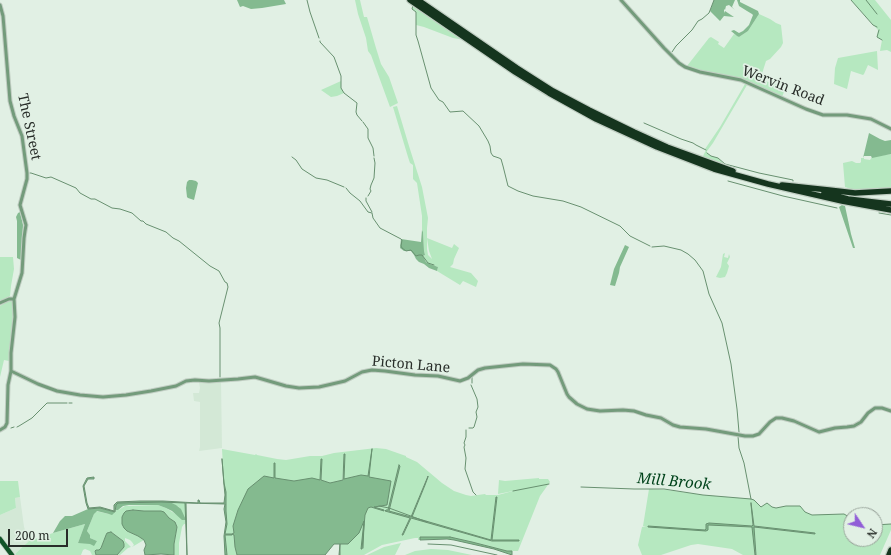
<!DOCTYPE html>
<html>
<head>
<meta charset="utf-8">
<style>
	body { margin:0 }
	#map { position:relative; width:891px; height:555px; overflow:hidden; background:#e1f0e4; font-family:"Noto Serif",serif }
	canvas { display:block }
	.north { position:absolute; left:843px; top:507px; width:40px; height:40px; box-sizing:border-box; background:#e1f0e4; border:1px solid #97a299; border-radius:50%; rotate:125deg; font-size:11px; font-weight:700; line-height:16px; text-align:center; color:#282d29 }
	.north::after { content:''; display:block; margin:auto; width:14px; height:18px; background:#915ed7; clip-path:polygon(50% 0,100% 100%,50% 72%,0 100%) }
	.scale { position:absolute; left:8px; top:529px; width:60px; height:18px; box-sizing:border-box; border:2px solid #282d29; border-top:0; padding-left:5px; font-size:12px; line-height:14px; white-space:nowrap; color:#282d29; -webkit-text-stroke:3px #e1f0e4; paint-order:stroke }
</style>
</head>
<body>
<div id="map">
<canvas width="891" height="555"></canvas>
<div class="north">N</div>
<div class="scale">200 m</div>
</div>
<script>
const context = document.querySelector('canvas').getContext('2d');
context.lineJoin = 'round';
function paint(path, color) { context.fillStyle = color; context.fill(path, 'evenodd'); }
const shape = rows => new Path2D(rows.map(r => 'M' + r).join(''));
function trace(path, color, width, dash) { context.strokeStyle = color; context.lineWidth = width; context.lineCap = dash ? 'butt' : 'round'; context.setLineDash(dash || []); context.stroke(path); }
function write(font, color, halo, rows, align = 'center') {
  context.font = font + ' "Noto Serif",serif'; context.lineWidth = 3.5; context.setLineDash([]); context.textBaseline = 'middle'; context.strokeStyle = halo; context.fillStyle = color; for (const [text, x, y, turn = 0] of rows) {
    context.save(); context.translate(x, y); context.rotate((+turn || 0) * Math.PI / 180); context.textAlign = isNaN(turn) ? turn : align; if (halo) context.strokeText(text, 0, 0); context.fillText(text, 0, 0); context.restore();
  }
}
const built = shape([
	[221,381,222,448,199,451,200,447,200,402,194,401,193,393,199,393,200,388,199,382],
	[20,497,24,527,29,541,15,554,0,535,0,515,16,508,15,498]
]);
const green = shape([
	[355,0,360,0,364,17,367,17,376,48,381,64,389,77,398,103,390,107,371,55,368,51,366,38,358,14],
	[851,0,875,0,891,20,891,52,887,50,880,51,882,40,877,37,878,30],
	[413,5,464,40,453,38,424,27,416,25,416,12,412,9],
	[759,14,770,19,776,23,781,25,783,43,781,47,770,59,766,61,760,80,782,85,780,90,784,92,782,97,741,79,697,70,687,66,709,38,711,37,719,42,718,44,724,48,734,34,739,37,748,31],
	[877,51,878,70,868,65,864,74,863,75,851,71,847,89,834,84,835,68,838,58],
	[341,81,341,88,344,93,337,96,331,97,321,90],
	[745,84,747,85,713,143,707,151,707,153,711,156,718,158,723,163,720,164,702,158,706,150,705,149,720,127],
	[397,106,409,146,422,187,428,218,427,228,427,249,428,255,432,259,429,251,427,238,452,248,454,244,459,248,454,259,453,264,450,267,471,273,478,281,476,287,463,281,460,285,437,271,438,267,430,264,426,262,423,256,425,255,424,251,423,232,422,230,422,216,417,183,413,179,413,165,410,163,408,157,393,107],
	[891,154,891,188,871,190,854,190,845,187,843,163,852,161,856,163,860,163,861,162,861,158,864,158,864,159,870,160,872,157],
	[725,253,724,257,728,258,729,254,730,257,727,263,729,266,727,273,725,277,720,278,716,277,721,267,723,254],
	[0,257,13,257,14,269,11,286,10,296,0,302],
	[9,300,13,301,14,304,10,347,9,361,4,360,0,377,0,306],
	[376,448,386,449,406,456,406,457,417,462,442,483,454,491,466,495,471,496,485,494,486,495,498,495,513,491,498,494,499,480,505,481,539,478,539,479,548,479,550,482,540,496,518,551,507,551,472,542,450,537,420,538,420,540,418,540,418,538,415,538,382,545,364,555,340,555,345,454,344,454,342,486,320,517,322,460,321,459,319,512,273,527,275,463,273,495,249,533,233,534,251,534,273,555,227,555,225,535,232,534,225,534,227,524,226,511,226,492,224,483,222,449,255,455,256,454,257,455,277,459,286,460,310,456,322,456,334,453],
	[399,465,400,466,389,511,411,517,427,477,428,477,425,485,412,517,491,540,496,498,497,497,492,540,519,540,518,541,492,541,411,518,403,535,402,534,410,518,385,511,388,511],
	[0,481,18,481,20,497,15,498,16,508,0,515],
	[649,489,667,490,703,495,751,499,754,500,761,507,767,503,772,507,776,508,786,506,800,506,805,512,812,515,844,514,851,518,851,539,875,539,875,525,891,524,891,530,880,555,756,555,754,527,813,534,815,533,754,526,751,503,753,526,706,524,707,525,753,527,755,555,743,555,732,549,698,544,691,545,661,555,642,555,638,545,642,527,646,526,643,526],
	[170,502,185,503,185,524,184,524,182,527,179,543,179,555,174,555,174,544,177,527,175,522,169,518,164,512,153,511,144,511,133,510,126,511,127,531,138,536,144,540,132,547,134,545,132,542,130,540,125,538,125,541,131,547,128,548,120,555,117,555,121,551,123,541,111,532,107,533,106,535,101,548,99,550,95,550,96,555,92,555,90,551,85,549,83,550,81,555,16,555,15,554,29,541,53,533,85,524,78,543,97,541,90,538,90,535,87,531,94,514,96,511,100,512,109,514,115,512,116,510,118,510,120,509,125,506,158,505,166,508,177,515,184,518,179,507],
	[401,543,395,555,367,555,384,547],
	[431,549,448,550,472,555,405,555,415,551]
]);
const forest = shape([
	[237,0,284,0,286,4,262,8,251,9,243,6,240,7],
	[714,0,735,0,732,7,735,10,729,5,726,6,725,10,724,9,724,13,725,11,734,17,724,16,720,21,710,11],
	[737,0,740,0,740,2,758,11,759,14,748,31,739,37,737,36,731,31,734,30,739,33,743,31,749,25,753,15,752,14,747,11,739,6],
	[869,133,880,139,885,141,891,140,891,154,872,158,871,156,864,156,863,158],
	[189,180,192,180,196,181,198,183,194,200,188,198,187,197,186,188,187,182],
	[842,205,845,206,851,234,855,248,853,248,839,207],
	[20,212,23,225,21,260,17,258,17,221,16,217,18,213],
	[422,230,423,232,424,251,425,255,423,256,426,262,430,264,438,267,437,271,429,268,424,264,419,262,416,259,414,255,411,251,404,251,400,248,401,239,421,242],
	[625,245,629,247,620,267,619,273,615,286,610,285,614,269],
	[139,502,170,502,176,505,181,509,186,520,182,520,172,511,166,508,158,505,129,505,123,506,118,510,116,510,116,504,118,503],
	[100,508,115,512,112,515,109,514,97,511,94,514,87,531,90,535,90,538,97,541,94,546,90,544,78,543,85,524,53,533,60,521,65,516,72,516,88,509]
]);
const water = shape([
	[372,449,369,477,391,481,387,505,374,507,384,510,384,511,371,507,368,508,365,515,362,549,361,549,364,521,359,533,348,544,340,544,340,555,339,555,340,544,334,544,325,555,237,555,235,547,234,535,232,534,234,533,233,526,238,510,248,489,264,476,274,478,274,463,275,463,275,478,294,481,312,478,320,480,321,459,322,459,321,480,330,483,343,480,344,454,345,454,344,479,361,475,368,476,372,449],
	[222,459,224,483,226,492,226,511,227,524,225,534,232,534,232,535,225,535,227,555,225,555,224,536,226,522,224,509,225,504,186,503,187,555,185,503,161,502,118,503,116,505,115,512,100,508,88,509,86,503,83,486,87,478,94,477,94,479,88,479,84,486,87,503,89,508,100,507,114,511,114,505,117,502,140,501,163,501,198,503,198,500,199,500,200,503,224,503,225,495,224,485,222,459],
	[399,465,400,466,389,511,411,517,428,476,428,477,425,485,412,517,491,540,496,497,497,497,492,540,519,540,519,541,492,541,411,518,403,535,402,535,410,518,385,511,386,510,388,510,399,465],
	[751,503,754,526,815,533,815,534,754,527,756,555,755,555,752,527,708,525,708,530,706,531,648,527,648,526,705,530,706,529,706,524,709,523,752,526,753,525,751,504,751,503],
	[133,510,144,511,161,511,164,512,169,518,175,522,177,527,174,544,174,555,161,554,145,555,144,550,146,545,144,540,138,536,127,531,124,528,122,524,122,517,124,513,126,511,133,510],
	[111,532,123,541,124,544,124,547,117,555,96,555,95,551,96,550,99,550,101,548,106,535,107,533,111,532],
	[450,537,472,542,507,551,512,551,512,555,494,549,454,540,447,539,420,540,420,537,450,537]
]);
const stream = shape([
	[307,0,310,12,319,38],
	[851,0,873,25,877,27],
	[866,0,877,14],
	[413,5,412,9,416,12,416,35,418,41,431,88,439,100,443,102,450,112,463,111,479,126,488,141,490,146,491,153,493,156,499,158,501,159,503,166,508,186,518,191,533,196,563,201,581,207,620,226,630,236,650,246],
	[879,30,877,37,882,40],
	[320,41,320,42,334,57,341,76,341,88,344,93,357,103,356,112,357,115,362,121],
	[672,52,676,46,692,30,698,21,702,19,709,13,714,0],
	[363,122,368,129,368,138,373,148,374,156],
	[644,123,681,139,693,143,696,145,706,150],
	[707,153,711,156,718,158,725,164,759,173,793,180,793,181],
	[292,157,296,160,302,169,316,178,327,180,344,187],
	[30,173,31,173,46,178,51,177,76,188,80,193,91,199,95,199,112,208,120,209,132,213,141,221,143,221,146,224,166,232,173,238,179,241,210,266,219,271,225,282,227,283,228,287,219,323,220,328,220,377],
	[728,181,783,196,837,208],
	[346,188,350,193,360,201,368,212,372,213,373,218,380,228,401,239,402,240,401,246,402,248,406,251,411,250,416,256,419,255,422,255,428,263,434,265],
	[368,196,371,191,370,189,371,185,374,178,375,163,374,158],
	[366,198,366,201,372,212],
	[879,213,891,215],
	[652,247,664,246,681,250,688,254,695,260,703,271,709,294,722,323,731,364,737,409,739,432],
	[472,383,472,377],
	[69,403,72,403],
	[17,427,19,426,32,418,47,403,67,403],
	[11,428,14,427],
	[469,428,473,428,474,427,477,417,476,412,478,407,477,399,471,385],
	[466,430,466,437,464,443,465,445,464,447,466,458,465,469,473,492,476,495],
	[738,436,739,448,744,463,751,499],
	[581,487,634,489,664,489,703,495,751,499,754,500,761,507,767,503,772,507,776,508,786,506,800,506,805,512,812,515,844,514,851,518],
	[513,491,549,484],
	[379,506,389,508,427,522],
	[875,525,891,524],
	[428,544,451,545,497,555],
	[363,548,364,524]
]);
const tertiary = shape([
	[621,0,664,48,679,63,685,67,700,72,741,80,806,109,823,115,847,115,871,119,891,129],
	[0,5,3,16,10,101,14,116,22,136,27,173,27,179,20,205,26,225,25,231,24,238,22,273,14,299,15,317,11,353,11,371,8,385,7,423,5,427,0,430],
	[0,303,9,299,14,299],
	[11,371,38,384,57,391,80,395,103,397,126,395,151,391,176,386,186,381,195,380,209,381,238,379,255,377,262,379,286,386,299,388,319,387,345,381,362,372,372,370,385,371,415,375,438,376,460,381,468,378,478,370,485,368,523,364,550,365,556,369,558,372,567,394,569,397,577,404,587,409,600,411,623,410,634,411,646,415,661,418,673,425,680,427,706,429,745,436,753,436,759,434,770,422,776,418,782,418,794,421,819,432,835,428,847,427,854,426,861,422,868,413,875,408,882,408,891,411]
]);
const primary = shape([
	[0,539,12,555]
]);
const motorway = shape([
	[410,0,515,72,549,93,596,119,657,147,714,169,768,184,842,201,891,210],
	[418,0,517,68,553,91,589,110,634,132,667,147,733,171],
	[782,185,829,190,855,193,891,191],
	[824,193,848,199,891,204],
	[889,555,891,550]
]);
const streetNames = [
	["Wervin Road",783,86,21],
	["The Street",29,127,78],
	["Picton Lane",411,365,5]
];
const waterNames = [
	["Mill Brook",674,482,5]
];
paint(built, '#d3e8d6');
paint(green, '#b6e8c0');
paint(forest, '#84ba90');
paint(water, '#84ba8f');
trace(water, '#689070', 1);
trace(stream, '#689070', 1);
trace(tertiary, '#c0cdc2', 5);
trace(primary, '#c0cdc2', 6);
trace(motorway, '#c0cdc2', 8);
trace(tertiary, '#739b7b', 3);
trace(primary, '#115428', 4.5);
trace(motorway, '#15351e', 5.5);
write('14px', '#282d29', '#e1f0e4', streetNames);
write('italic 15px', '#01431b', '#e1f0e4', waterNames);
</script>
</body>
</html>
